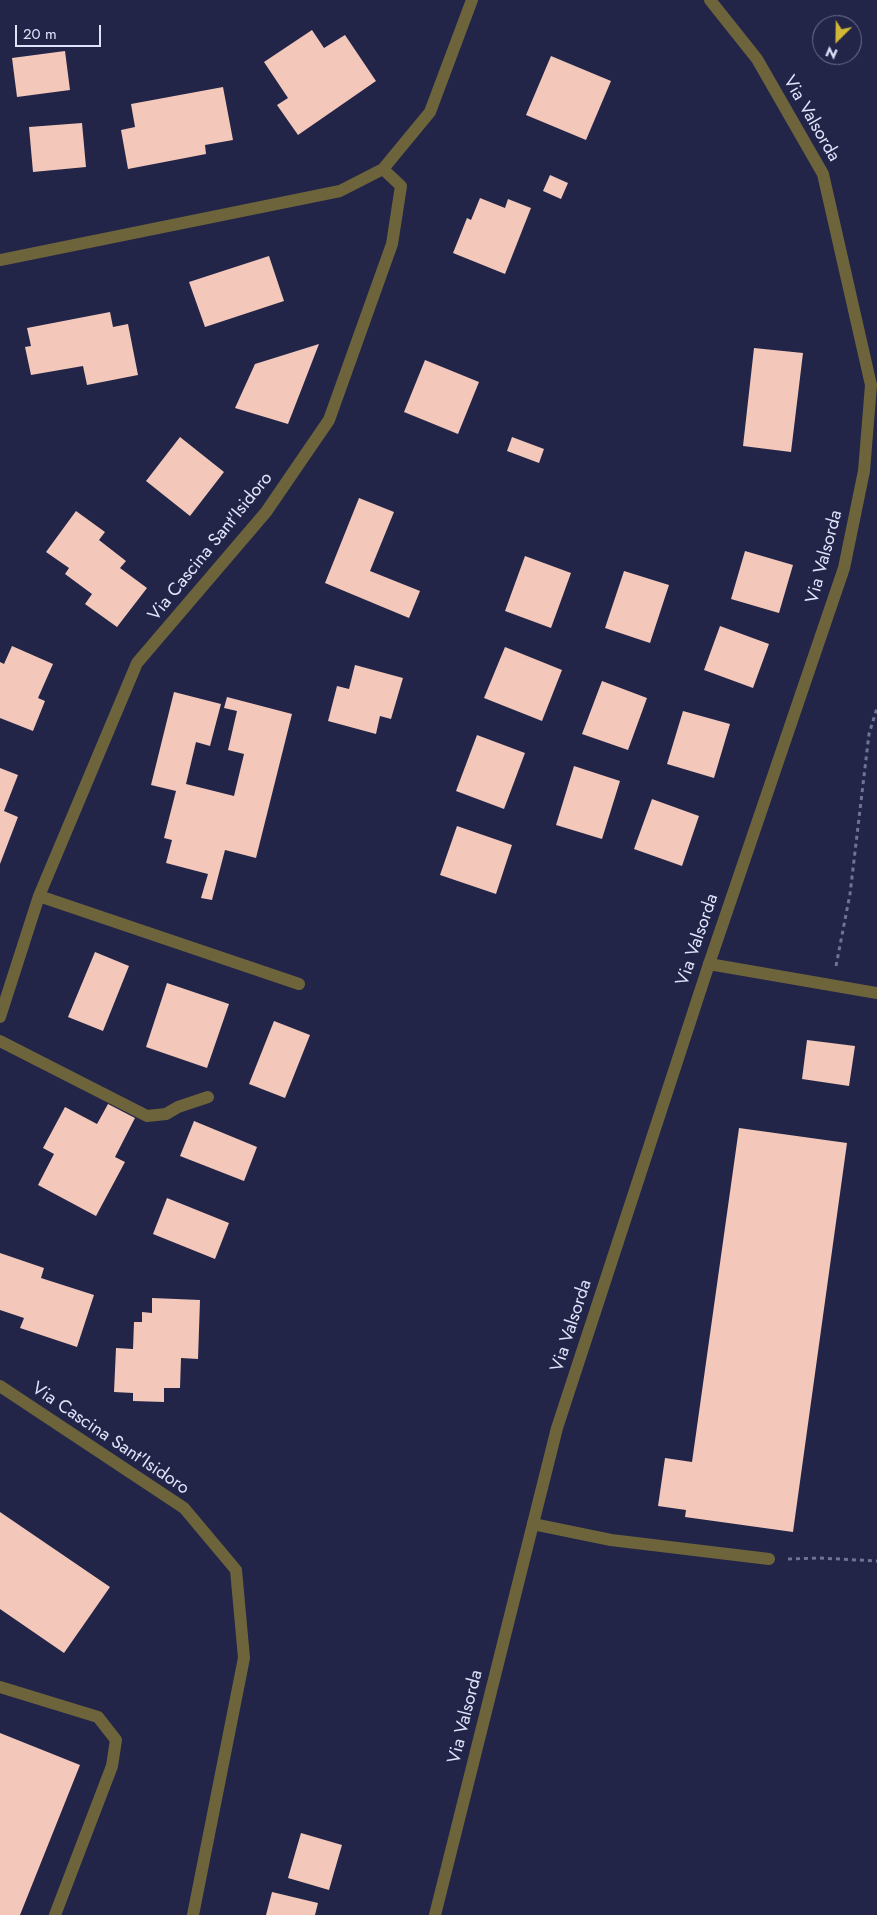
<!DOCTYPE html>
<html>
<head>
<meta charset="utf-8">
<style>
	body { margin:0 }
	#map { position:relative; width:877px; height:1915px; overflow:hidden; background:#222548; font-family:Jost,sans-serif }
	canvas { display:block }
	.north { position:absolute; left:812px; top:15px; width:50px; height:50px; box-sizing:border-box; background:#222548; border:1px solid #6e7190; border-radius:50%; rotate:203deg; font-size:14px; font-weight:700; line-height:20px; text-align:center; color:#e0e4fb }
	.north::after { content:''; display:block; margin:auto; width:18px; height:22px; background:#d1b736; clip-path:polygon(50% 0,100% 100%,50% 72%,0 100%) }
	.scale { position:absolute; left:15px; top:25px; width:86px; height:22px; box-sizing:border-box; border:2px solid #e0e4fb; border-top:0; padding-left:6px; font-size:15px; line-height:18px; white-space:nowrap; color:#e0e4fb; -webkit-text-stroke:4px #222548; paint-order:stroke }
</style>
</head>
<body>
<div id="map">
<canvas width="877" height="1915"></canvas>
<div class="north">N</div>
<div class="scale">20 m</div>
</div>
<script>
const context = document.querySelector('canvas').getContext('2d');
context.lineJoin = 'round';
function paint(path, color) { context.fillStyle = color; context.fill(path, 'evenodd'); }
const shape = rows => new Path2D(rows.map(r => 'M' + r).join(''));
function trace(path, color, width, dash) { context.strokeStyle = color; context.lineWidth = width; context.lineCap = dash ? 'butt' : 'round'; context.setLineDash(dash || []); context.stroke(path); }
function write(font, color, halo, rows, align = 'center') {
  context.font = font + ' Jost,sans-serif'; context.lineWidth = 5; context.setLineDash([]); context.textBaseline = 'middle'; context.strokeStyle = halo; context.fillStyle = color; for (const [text, x, y, turn = 0] of rows) {
    context.save(); context.translate(x, y); context.rotate((+turn || 0) * Math.PI / 180); context.textAlign = isNaN(turn) ? turn : align; if (halo) context.strokeText(text, 0, 0); context.fillText(text, 0, 0); context.restore();
  }
}
const building = shape([
	[312,30,324,48,345,35,376,81,298,135,277,105,288,98,264,62],
	[65,51,70,90,17,97,12,58],
	[551,56,611,81,586,140,526,115],
	[223,87,233,140,205,145,206,154,128,169,121,130,135,127,131,104],
	[82,123,86,167,33,172,29,127],
	[550,175,568,183,561,199,543,191],
	[480,198,505,208,508,199,531,208,505,274,453,253,467,218,471,220],
	[269,256,284,301,205,327,189,282],
	[110,312,113,327,128,324,138,375,87,385,83,366,31,375,25,347,31,346,27,328],
	[319,344,288,424,235,408,255,364],
	[754,348,803,353,791,452,743,446],
	[425,360,479,382,458,434,404,412],
	[180,437,224,472,190,516,146,481],
	[512,437,544,449,539,463,507,451],
	[359,498,394,512,370,571,420,591,409,618,325,583],
	[76,511,105,532,99,540,126,561,120,568,147,588,117,627,85,604,92,594,65,574,69,568,46,552],
	[745,551,793,565,779,613,731,599],
	[525,556,571,573,551,628,505,611],
	[624,571,669,585,650,643,605,628],
	[720,626,769,644,753,688,704,670],
	[12,646,53,664,38,698,45,701,33,731,0,718,0,662,4,664],
	[505,647,562,670,542,721,484,698],
	[355,665,403,678,391,719,380,716,376,734,328,721,337,686,349,689],
	[602,681,647,698,628,750,582,734],
	[174,692,221,704,210,746,196,742,186,784,234,796,244,754,228,750,237,711,224,708,227,697,292,714,256,858,225,850,212,900,201,898,208,874,166,863,172,840,164,838,176,791,151,785],
	[683,711,730,724,714,778,667,764],
	[477,735,525,753,504,809,456,791],
	[574,766,620,781,602,839,556,825],
	[0,768,18,775,4,811,18,817,0,864],
	[652,799,699,816,682,866,634,849],
	[457,826,512,845,496,894,440,875],
	[95,952,129,966,103,1031,68,1017],
	[167,983,229,1004,207,1068,146,1047],
	[274,1021,310,1035,285,1098,249,1084],
	[807,1040,855,1046,849,1086,802,1079],
	[108,1104,135,1118,115,1157,125,1162,96,1216,38,1185,54,1154,43,1148,65,1107,97,1124],
	[194,1121,257,1147,244,1181,180,1156],
	[739,1128,847,1143,793,1532,685,1517,686,1510,658,1506,665,1458,692,1462],
	[167,1198,229,1223,215,1259,153,1234],
	[0,1253,44,1268,41,1278,94,1295,77,1347,20,1328,24,1318,0,1310],
	[152,1298,200,1300,198,1359,181,1358,180,1388,164,1388,164,1402,133,1401,133,1393,114,1392,116,1348,133,1349,134,1322,142,1322,142,1312,152,1313],
	[0,1512,110,1587,64,1653,0,1609],
	[0,1733,80,1765,20,1915,0,1915],
	[301,1833,342,1845,329,1890,288,1878],
	[272,1892,318,1903,315,1915,266,1915]
]);
const path = shape([
	[836,966,850,894,869,734,877,708],
	[788,1559,820,1558,877,1561]
]);
const service = shape([
	[533,1524,611,1540,769,1559],
	[0,1687,98,1717,116,1740,112,1766,55,1915]
]);
const minor = shape([
	[0,260,340,191,383,169],
	[39,896,299,984],
	[709,964,877,993],
	[0,1017,39,896,137,663,266,512,329,420,392,244,401,186,383,169,430,112,472,0],
	[0,1041,147,1116,166,1114,178,1107,208,1097],
	[0,1386,184,1508,236,1570,244,1658,193,1915]
]);
const tertiary = shape([
	[435,1915,557,1428,709,964,844,568,864,471,871,385,823,174,757,59,710,0]
]);
const streetNames = [
	["Via Valsorda",811,119,60],
	["Via Cascina Sant'Isidoro",211,547,-51],
	["Via Valsorda",825,557,-75],
	["Via Valsorda",698,940,-71],
	["Via Valsorda",572,1326,-72],
	["Via Cascina Sant'Isidoro",110,1439,34],
	["Via Valsorda",466,1717,-76]
];
paint(building, '#f3c7ba');
trace(path, '#707492', 3, [4, 4]);
trace(service, '#6d643b', 12);
trace(minor, '#6d643b', 12);
trace(tertiary, '#6d643b', 12);
write('18px', '#e0e4fb', '#222548', streetNames);
</script>
</body>
</html>
